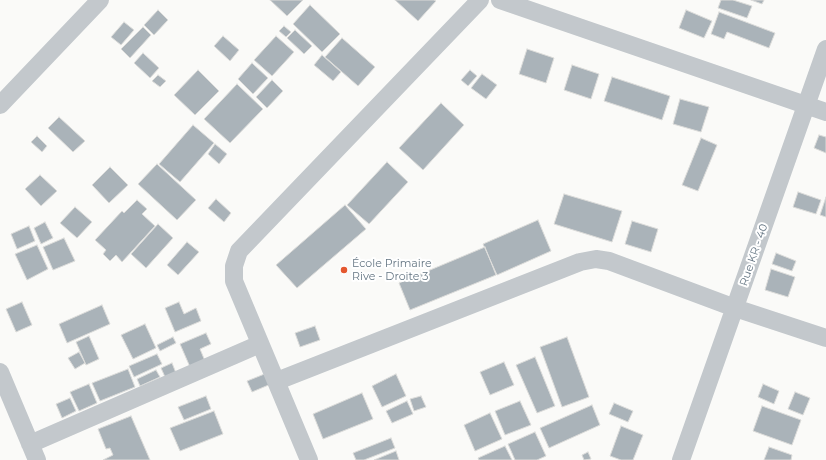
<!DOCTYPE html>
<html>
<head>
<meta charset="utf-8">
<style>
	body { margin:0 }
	canvas { display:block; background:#fafaf8 }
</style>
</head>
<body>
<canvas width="826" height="460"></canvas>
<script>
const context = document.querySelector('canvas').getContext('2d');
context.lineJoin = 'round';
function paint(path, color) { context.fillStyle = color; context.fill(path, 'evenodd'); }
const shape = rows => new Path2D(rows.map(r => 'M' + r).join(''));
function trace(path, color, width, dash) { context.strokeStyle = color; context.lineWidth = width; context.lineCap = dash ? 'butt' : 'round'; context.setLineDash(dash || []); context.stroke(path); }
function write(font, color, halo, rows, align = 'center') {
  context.font = font + ' Montserrat,sans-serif'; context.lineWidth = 4; context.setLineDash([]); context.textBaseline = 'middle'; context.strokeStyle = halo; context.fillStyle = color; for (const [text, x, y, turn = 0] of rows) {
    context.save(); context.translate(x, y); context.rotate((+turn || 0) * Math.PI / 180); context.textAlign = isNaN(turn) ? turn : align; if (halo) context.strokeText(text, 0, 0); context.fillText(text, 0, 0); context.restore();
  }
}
const building = shape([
	[270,0,303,0,287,16,270,0],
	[395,0,434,0,436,1,418,21,395,0],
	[721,0,733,0,752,6,747,18,718,8,721,0],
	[751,0,764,0,762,4,751,0],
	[310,5,340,34,322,52,293,24,310,5],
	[158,10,168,20,154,35,144,25,158,10],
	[686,10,712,21,704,38,679,28,686,10],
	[719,12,775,33,769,48,727,32,724,39,711,34,719,12],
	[124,22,134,30,121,45,111,37,124,22],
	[284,26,291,32,286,37,279,31,284,26],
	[143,27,151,35,130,58,121,49,143,27],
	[295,30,312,46,304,54,287,38,295,30],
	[223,36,239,50,230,61,214,46,223,36],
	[276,36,294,52,272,76,254,60,276,36],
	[342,38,375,67,358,86,325,57,342,38],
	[527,49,554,58,546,83,519,74,527,49],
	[143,53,159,68,150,78,134,63,143,53],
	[322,55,341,72,333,81,314,65,322,55],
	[252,63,268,78,253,94,238,79,252,63],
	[572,65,599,74,591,99,564,90,572,65],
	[198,70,219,91,195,115,174,95,198,70],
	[470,70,477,76,468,86,461,80,470,70],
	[482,74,497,85,486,99,471,88,482,74],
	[158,75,166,81,160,87,152,81,158,75],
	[612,77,670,96,662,120,604,101,612,77],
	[272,80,283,91,267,108,256,97,272,80],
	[237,84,263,109,230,143,204,119,237,84],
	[680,99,709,107,701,132,673,124,680,99],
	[441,103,464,125,423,170,399,148,441,103],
	[59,117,85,141,73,152,48,128,59,117],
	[193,125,214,143,180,182,159,164,193,125],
	[819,135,826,137,826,153,814,148,819,135],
	[37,136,47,146,42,152,31,142,37,136],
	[701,138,717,145,698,191,682,185,701,138],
	[215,144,227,154,219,164,208,154,215,144],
	[387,162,408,182,369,224,347,205,387,162],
	[157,164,196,200,177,220,138,184,157,164],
	[110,167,128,185,109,203,92,185,110,167],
	[40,175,57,191,41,206,25,189,40,175],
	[798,192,821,200,816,214,793,207,798,192],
	[564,194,622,211,612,242,554,224,564,194],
	[826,197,826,217,820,215,826,197],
	[216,199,231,213,224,222,208,208,216,199],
	[137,200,147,209,142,214,155,226,122,262,116,255,110,261,103,254,106,250,95,240,122,211,124,213,137,200],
	[345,205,366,229,297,288,276,265,345,205],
	[75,207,92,222,77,238,60,223,75,207],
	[538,220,551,251,497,275,483,244,538,220],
	[632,221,658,229,651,252,625,244,632,221],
	[45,222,53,238,41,244,34,228,45,222],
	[158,224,173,238,146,268,131,254,158,224],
	[29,226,35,241,17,249,11,234,29,226],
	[64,238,75,261,53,270,43,247,64,238],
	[187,242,199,252,178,275,167,265,187,242],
	[37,245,48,269,27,280,15,254,37,245],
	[485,247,496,275,410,310,399,283,485,247],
	[776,253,796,261,792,271,772,264,776,253],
	[771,269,795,277,788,297,765,290,771,269],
	[22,302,32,325,16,332,6,309,22,302],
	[179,302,184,314,196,308,201,321,175,332,165,308,179,302],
	[102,305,110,324,67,343,59,324,102,305],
	[145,324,156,348,133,359,121,335,145,324],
	[315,326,320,340,300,347,295,333,315,326],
	[206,333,211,344,200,349,205,361,190,367,180,344,206,333],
	[89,336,99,359,86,365,76,342,89,336],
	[173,337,176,343,160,351,157,345,173,337],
	[567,337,589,397,562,407,540,347,567,337],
	[79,352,85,363,75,369,68,358,79,352],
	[157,354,162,364,134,377,129,366,157,354],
	[535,357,555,406,537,413,516,365,535,357],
	[504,362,514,385,490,395,480,372,504,362],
	[172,363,176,373,165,377,161,368,172,363],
	[128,369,135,387,100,401,92,383,128,369],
	[156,370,160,377,140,386,137,379,156,370],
	[267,373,271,384,252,392,247,381,267,373],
	[396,374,406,396,382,407,372,386,396,374],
	[89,384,97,403,79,411,70,392,89,384],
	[763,384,779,391,774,404,758,397,763,384],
	[795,392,810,398,803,415,788,409,795,392],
	[362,393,373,419,323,439,313,414,362,393],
	[206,396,211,409,184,420,178,407,206,396],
	[421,396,426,407,414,411,410,399,421,396],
	[70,398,76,411,62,418,56,404,70,398],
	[407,401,413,414,392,423,386,411,407,401],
	[520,401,531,425,505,435,495,411,520,401],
	[614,403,633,411,628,422,609,414,614,403],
	[592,405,600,425,549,448,540,428,592,405],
	[762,406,801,420,792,445,753,431,762,406],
	[214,411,223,434,180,451,170,428,214,411],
	[490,413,502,439,475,451,464,425,490,413],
	[131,416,150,460,103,460,113,455,110,448,106,449,98,429,131,416],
	[621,426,643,435,633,460,621,460,610,456,621,426],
	[535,432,546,456,537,460,515,460,508,444,535,432],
	[391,438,395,448,364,460,356,460,353,453,391,438],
	[505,446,512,460,479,460,478,458,505,446],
	[769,447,792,455,791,460,764,460,769,447],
	[396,451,399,460,374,460,396,451],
	[588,452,591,459,584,460,582,455,588,452]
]);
const minor = shape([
	[500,0,826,112],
	[0,105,100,0],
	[0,372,37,460],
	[277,381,580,262,596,259,609,261,735,308,826,338],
	[30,444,260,344],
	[309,460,234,281,234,266,239,251,480,0],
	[681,460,826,49]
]);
const markers = [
	[344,270,4,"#e4572e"]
];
const streetNames = [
	["Rue KR - 40",754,255,-71]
];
const poiNames = [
	["École Primaire",352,264],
	["Rive - Droite 3",352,277]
];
paint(building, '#aab3b9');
trace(building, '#dcdcda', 1);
trace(minor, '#c3c8cc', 18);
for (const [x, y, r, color] of markers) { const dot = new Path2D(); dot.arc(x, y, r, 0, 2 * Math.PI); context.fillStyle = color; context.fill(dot); trace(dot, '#fff', 1.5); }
write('11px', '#657683', '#fff', streetNames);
write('11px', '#657683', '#fff', poiNames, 'left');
</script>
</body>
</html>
